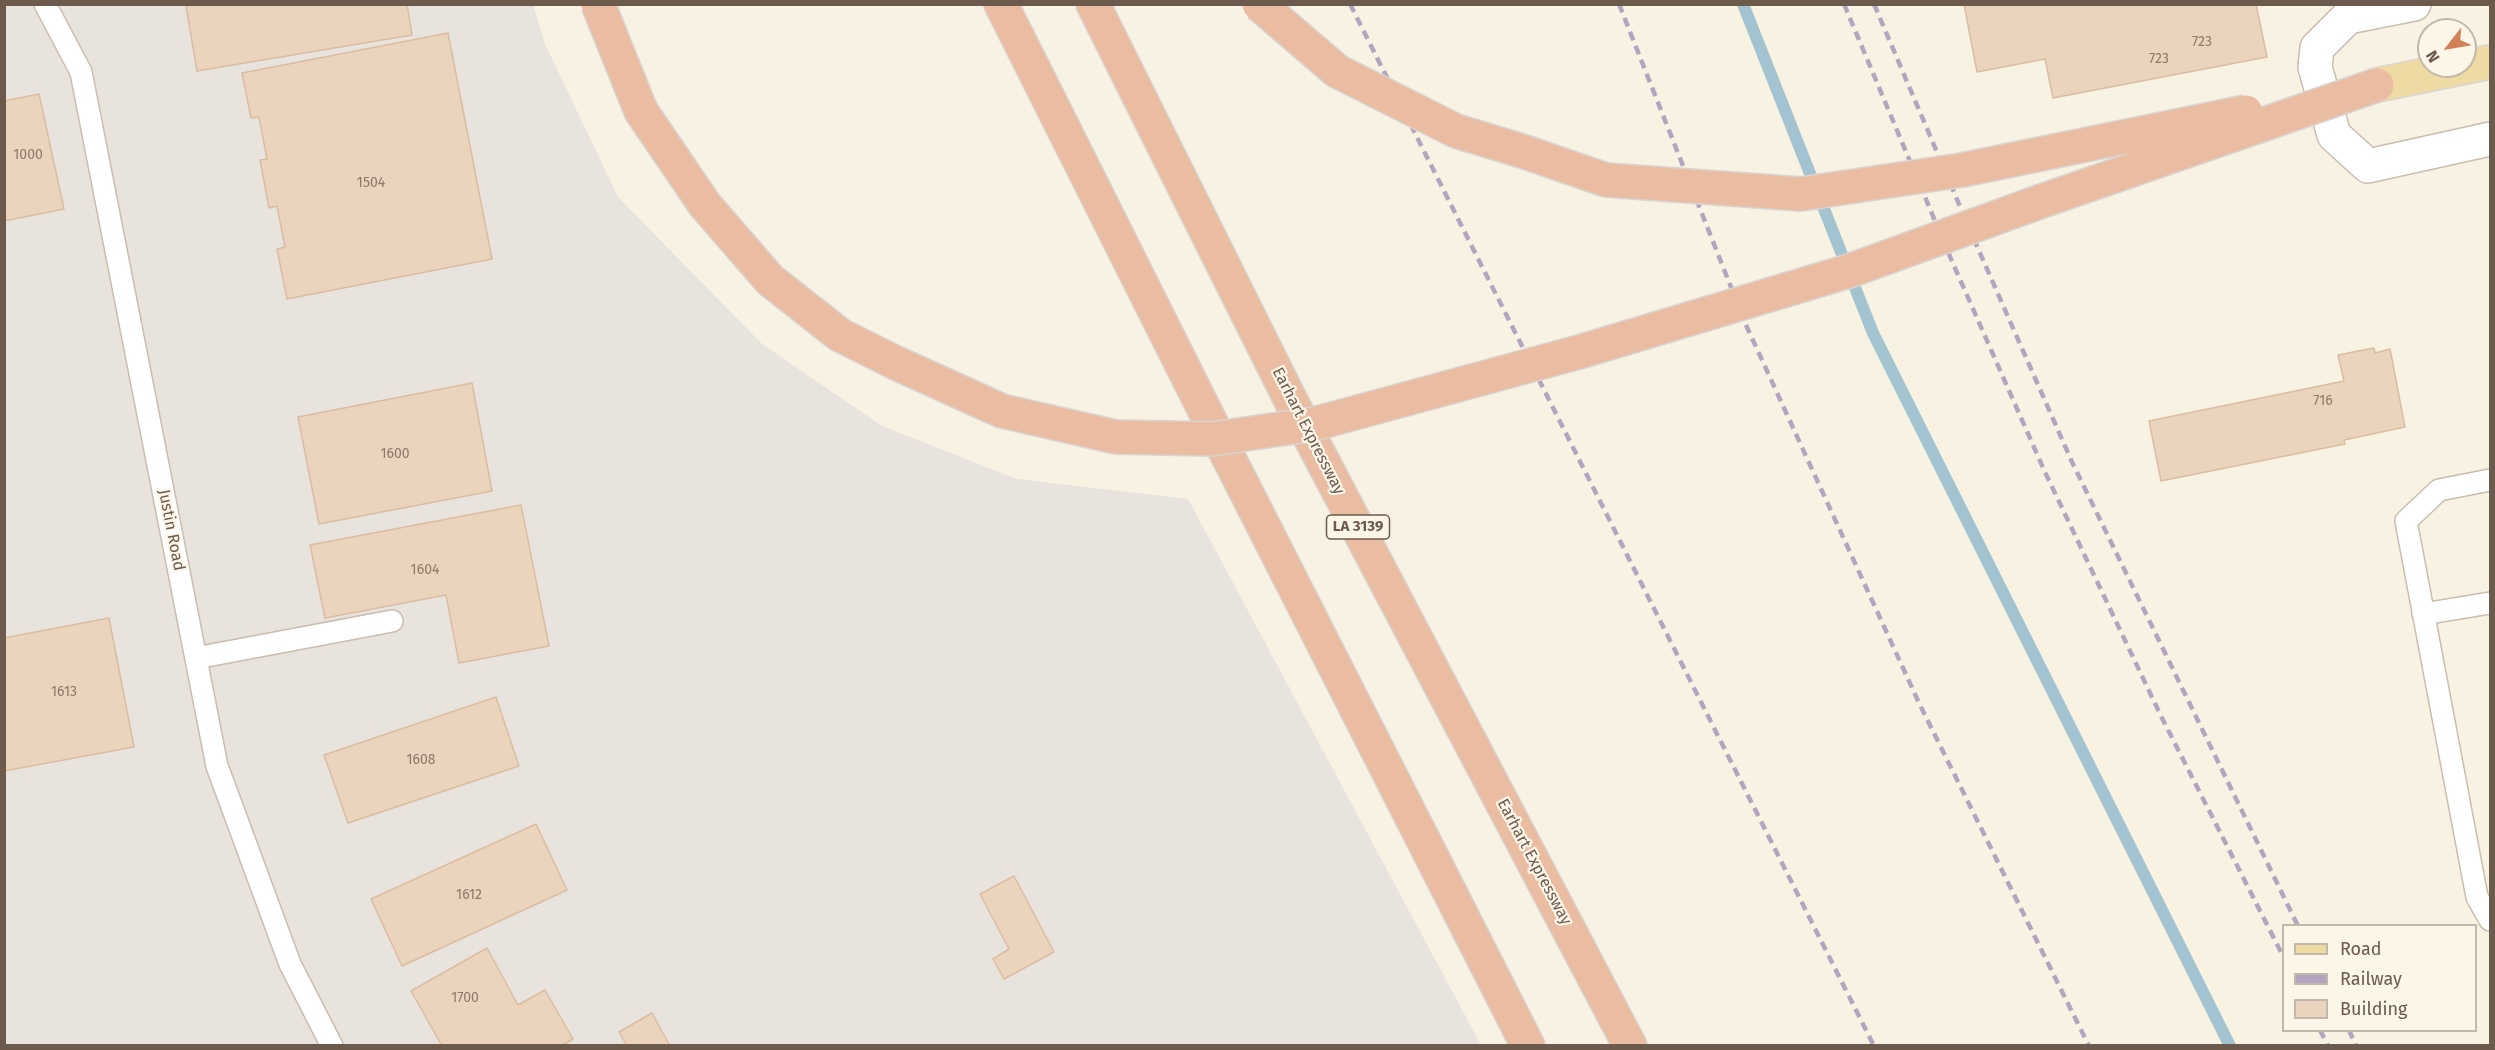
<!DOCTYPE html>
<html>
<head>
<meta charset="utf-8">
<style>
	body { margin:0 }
	#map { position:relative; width:2495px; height:1050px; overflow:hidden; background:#f8f2e3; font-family:"Fira Sans",sans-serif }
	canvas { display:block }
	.frame { position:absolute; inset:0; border:6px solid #6c5b4d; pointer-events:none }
	.legend { position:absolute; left:2282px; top:924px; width:195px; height:108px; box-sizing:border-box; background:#fcf6e8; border:2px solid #c2b8aa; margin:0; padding:8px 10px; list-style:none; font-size:18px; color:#6c5b4d }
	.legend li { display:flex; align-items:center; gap:12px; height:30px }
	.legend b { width:30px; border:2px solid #c2b8aa }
	.north { position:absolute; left:2417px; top:18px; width:60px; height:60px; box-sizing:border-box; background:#fcf6e8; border:2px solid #c2b8aa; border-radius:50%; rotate:239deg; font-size:16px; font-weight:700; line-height:24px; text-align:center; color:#6c5b4d }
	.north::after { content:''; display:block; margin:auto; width:21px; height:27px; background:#d28058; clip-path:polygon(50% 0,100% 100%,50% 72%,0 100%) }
</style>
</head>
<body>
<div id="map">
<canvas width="2495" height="1050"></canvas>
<div class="frame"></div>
<ul class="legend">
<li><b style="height:8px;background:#eedba3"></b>Road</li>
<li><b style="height:8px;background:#b5a4bf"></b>Railway</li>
<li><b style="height:16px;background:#ead4be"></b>Building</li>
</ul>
<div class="north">N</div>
</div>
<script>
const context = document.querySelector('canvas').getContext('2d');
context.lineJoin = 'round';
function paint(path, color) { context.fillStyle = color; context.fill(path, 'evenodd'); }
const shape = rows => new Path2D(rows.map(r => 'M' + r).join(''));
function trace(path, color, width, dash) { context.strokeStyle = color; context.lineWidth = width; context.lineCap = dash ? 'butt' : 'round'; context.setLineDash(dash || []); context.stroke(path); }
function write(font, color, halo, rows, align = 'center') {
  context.font = font + ' "Fira Sans",sans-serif'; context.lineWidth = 4.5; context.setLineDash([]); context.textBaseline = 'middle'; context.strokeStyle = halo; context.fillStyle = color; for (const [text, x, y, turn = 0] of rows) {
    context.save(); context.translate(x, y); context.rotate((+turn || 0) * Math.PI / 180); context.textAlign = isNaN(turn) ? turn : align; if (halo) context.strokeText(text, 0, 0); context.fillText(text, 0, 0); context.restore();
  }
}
const industrial = shape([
	[5,4,533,5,545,44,618,197,762,344,882,426,1017,479,1188,499,1481,1045,5,1046]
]);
const stream = shape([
	[1743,4,1873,333,2230,1046]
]);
const building = shape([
	[194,4,407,4,412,35,197,71,186,6,194,4],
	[1964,4,2256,4,2267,57,2053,98,2045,59,1977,72,1964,4],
	[448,33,492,259,287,299,277,249,285,247,277,206,269,208,260,160,267,159,259,117,251,118,242,73,448,33],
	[39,94,64,209,4,221,4,101,39,94],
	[2374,348,2375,353,2390,349,2405,427,2344,440,2345,444,2161,481,2149,421,2344,381,2338,355,2374,348],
	[472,383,492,491,319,524,298,417,472,383],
	[521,505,549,646,459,663,446,595,325,618,310,545,521,505],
	[109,618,134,747,4,771,4,638,109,618],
	[496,697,519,766,348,823,324,755,496,697],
	[536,824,567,890,402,966,371,899,536,824],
	[1014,876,1054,952,1004,979,993,959,1009,949,980,894,1014,876],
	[487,948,518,1005,545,990,573,1039,561,1046,442,1046,411,991,487,948],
	[652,1013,670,1046,627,1046,619,1032,652,1013]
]);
const lane = shape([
	[45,4,81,72,217,766,290,964,332,1046],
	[2490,480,2439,490,2406,521,2477,897,2490,920],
	[2423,614,2490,603],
	[196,658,392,621]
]);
const street = shape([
	[2414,4,2348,17,2317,48,2315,67,2334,135,2368,166,2490,139]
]);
const primary = shape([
	[2377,85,2490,62]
]);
const highway = shape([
	[1001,4,1208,417,1528,1046],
	[1093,4,1290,399,1630,1046]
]);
const rail = shape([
	[1350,4,1874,1046],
	[1619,4,1746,325,1919,703,2089,1046],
	[1844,4,1951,259,2044,470,2161,716,2284,958],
	[1874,4,1976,244,2072,462,2298,926],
	[2320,1030,2328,1046],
	[2349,1030,2356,1046]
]);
const highwayBridge = shape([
	[598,4,641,111,705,205,770,280,840,335,896,363,1002,411,1116,437,1212,439,1314,424,1579,352,1849,271,2039,202,2377,85],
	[1259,4,1337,71,1456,131,1522,151,1606,180,1801,194,1962,170,2246,112]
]);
const numberNames = [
	["723",2202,42],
	["723",2159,59],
	["1000",28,155],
	["1504",371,183],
	["716",2323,401],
	["1600",395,454],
	["1604",425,570],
	["1613",64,692],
	["1608",421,760],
	["1612",469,895],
	["1700",465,998]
];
const shields = [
	[1358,527,63]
];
const shieldNames = [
	["LA 3139",1358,527]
];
const streetNames = [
	["Earhart Expressway",1308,431,63],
	["Justin Road",171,530,79],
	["Earhart Expressway",1534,862,62]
];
paint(industrial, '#e8e3dd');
trace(stream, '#a2c3cf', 12);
paint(building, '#ead4be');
trace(building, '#dabda1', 1.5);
trace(lane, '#c9bdae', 24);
trace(street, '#c9bdae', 36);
trace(primary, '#d9d4d1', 36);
trace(highway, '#d9d4d1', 36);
trace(lane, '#fff', 21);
trace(street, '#fff', 33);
trace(primary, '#eedba3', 33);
trace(highway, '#eabca2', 33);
trace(rail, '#b5a4bf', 4.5, [9, 6]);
trace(highwayBridge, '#d9d4d1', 36, []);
trace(highwayBridge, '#eabca2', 33);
write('14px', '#8c7969', null, numberNames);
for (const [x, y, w] of shields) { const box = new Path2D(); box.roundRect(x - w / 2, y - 12, w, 24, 4.5); context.fillStyle = '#fcf6e8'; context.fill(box); trace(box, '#6c5b4d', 1.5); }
write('bold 15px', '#6c5b4d', null, shieldNames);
write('16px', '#6c5b4d', '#fcf6e8', streetNames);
</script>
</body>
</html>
